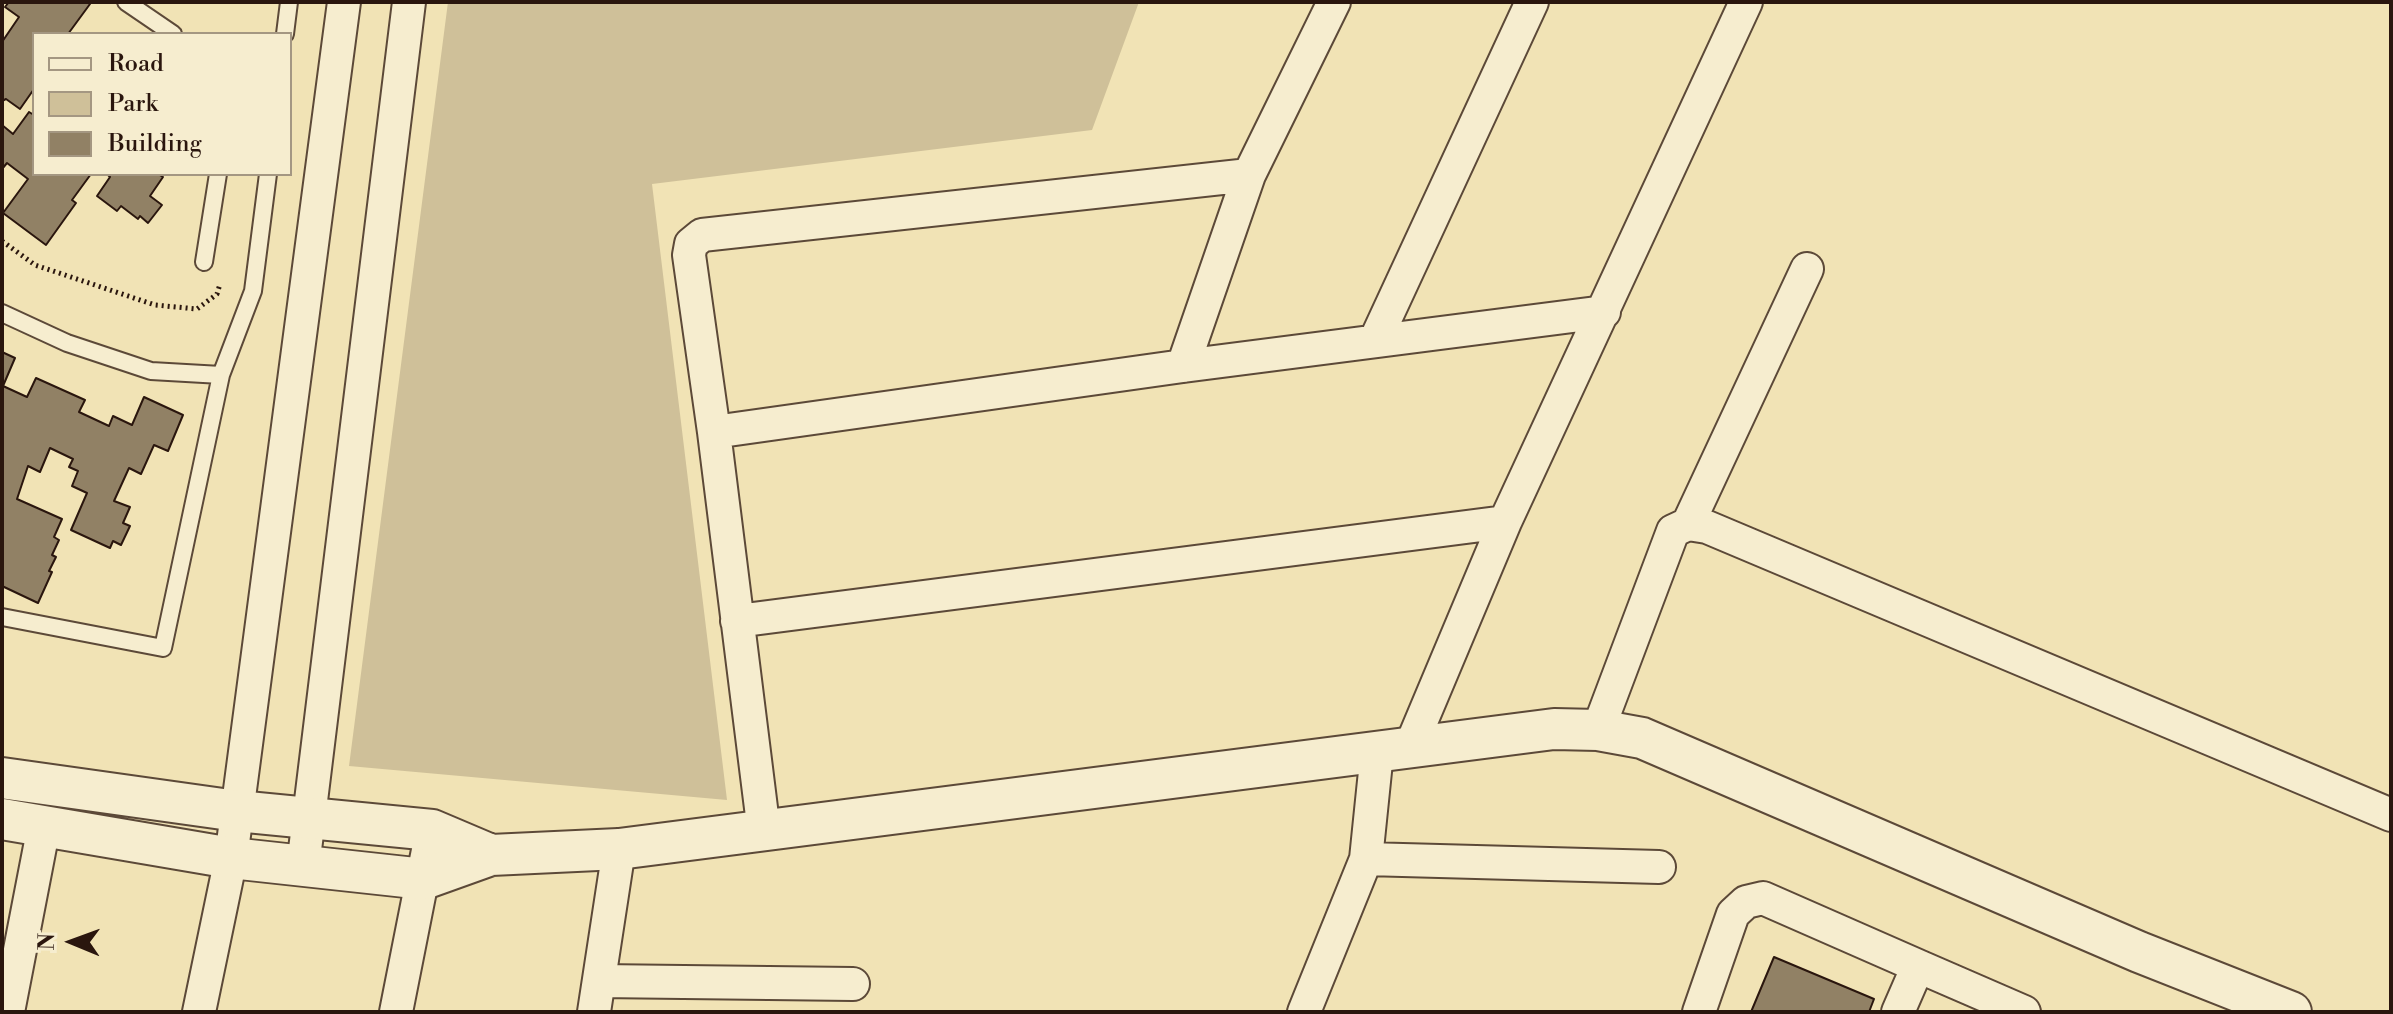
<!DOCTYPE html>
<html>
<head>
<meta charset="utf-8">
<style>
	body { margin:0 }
	#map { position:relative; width:2393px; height:1014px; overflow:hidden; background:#f1e3b5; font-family:"Libre Bodoni",serif }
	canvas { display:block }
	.frame { position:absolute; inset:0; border:4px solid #2a160e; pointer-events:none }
	.legend { position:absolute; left:32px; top:32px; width:260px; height:144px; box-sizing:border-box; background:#f6edcf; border:2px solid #a49782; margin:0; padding:10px 14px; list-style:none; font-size:24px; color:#2a160e }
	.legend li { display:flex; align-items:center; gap:16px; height:40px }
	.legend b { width:40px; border:2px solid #a49782 }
	.north { position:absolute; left:32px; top:902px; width:80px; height:80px; -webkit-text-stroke:6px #f6edcf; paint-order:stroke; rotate:271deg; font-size:22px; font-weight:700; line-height:32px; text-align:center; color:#2a160e }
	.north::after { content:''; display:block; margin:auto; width:28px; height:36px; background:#2a160e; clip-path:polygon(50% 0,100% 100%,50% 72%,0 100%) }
</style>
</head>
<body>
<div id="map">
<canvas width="2393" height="1014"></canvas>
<div class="frame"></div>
<ul class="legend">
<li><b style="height:10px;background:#f6edcf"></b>Road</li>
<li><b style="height:22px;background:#cfc099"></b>Park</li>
<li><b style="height:22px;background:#918165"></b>Building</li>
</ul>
<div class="north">N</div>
</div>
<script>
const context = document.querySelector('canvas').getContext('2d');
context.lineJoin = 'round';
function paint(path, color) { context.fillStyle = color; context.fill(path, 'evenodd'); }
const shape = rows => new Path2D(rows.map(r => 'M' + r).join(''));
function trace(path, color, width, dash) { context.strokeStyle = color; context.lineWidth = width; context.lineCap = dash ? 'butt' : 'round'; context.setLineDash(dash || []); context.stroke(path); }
const green = shape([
	[448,2,1139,2,1092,130,652,184,727,800,349,766]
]);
const building = shape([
	[9,2,87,2,90,4,68,34,34,34,34,89,20,109,6,99,2,101,2,42,19,17,5,7,9,2],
	[29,112,34,115,34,174,91,174,72,200,76,203,46,245,3,213,28,179,7,163,2,169,2,125,13,134,29,112],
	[107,174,158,174,163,177,150,196,162,205,148,223,140,216,138,219,121,206,117,211,97,196,110,177,107,174],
	[2,352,15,358,3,386,27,397,36,378,85,400,79,412,109,426,113,416,132,425,144,397,183,415,168,451,154,445,141,474,129,468,114,501,130,507,123,523,130,526,121,545,113,541,110,548,71,530,87,493,72,486,78,471,69,467,73,459,50,448,40,472,28,466,17,499,62,519,54,537,59,540,52,555,56,557,49,571,52,572,38,603,2,586,2,352],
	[1774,957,1874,999,1869,1012,1751,1012,1774,957]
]);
const path = shape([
	[2,241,35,265,155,305,197,309,217,294,220,284]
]);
const service = shape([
	[126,2,173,34],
	[285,34,289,2],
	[204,262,218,174],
	[2,313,67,343,151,371,221,375,253,291,268,174],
	[2,617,163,648,221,375]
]);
const minor = shape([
	[1375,341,1532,2],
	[1183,366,1249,175,1334,2],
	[714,432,1183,366,1604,312],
	[1688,524,1807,269],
	[737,621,1505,522],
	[1598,730,1673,531,1688,524,1707,527,2391,815],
	[1410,748,1505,522,1746,2],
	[764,832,714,432,689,255,691,244,702,235,1249,175],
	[1366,859,1659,867],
	[303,866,409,2],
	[599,981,853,984],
	[8,1012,44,826],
	[199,1012,231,858,344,2],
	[396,1012,432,830],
	[594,1012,619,849],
	[1304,1012,1366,859,1377,752],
	[1699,1012,1733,914,1746,902,1763,898,1918,966],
	[1898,1012,1918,966,2024,1012]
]);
const tertiary = shape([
	[2,778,237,811,432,830,491,855],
	[2,819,231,858,424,879,491,855,619,849,1554,729,1598,730,1642,738,2139,952,2291,1012]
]);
paint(green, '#cfc099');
paint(building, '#918165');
trace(building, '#2a160e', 2);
trace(service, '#5c4938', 20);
trace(minor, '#5c4938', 36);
trace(tertiary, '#5c4938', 44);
trace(path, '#2a160e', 5, [2, 4]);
trace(service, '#f6edcf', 16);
trace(minor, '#f6edcf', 32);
trace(tertiary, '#f6edcf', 40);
</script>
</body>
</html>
